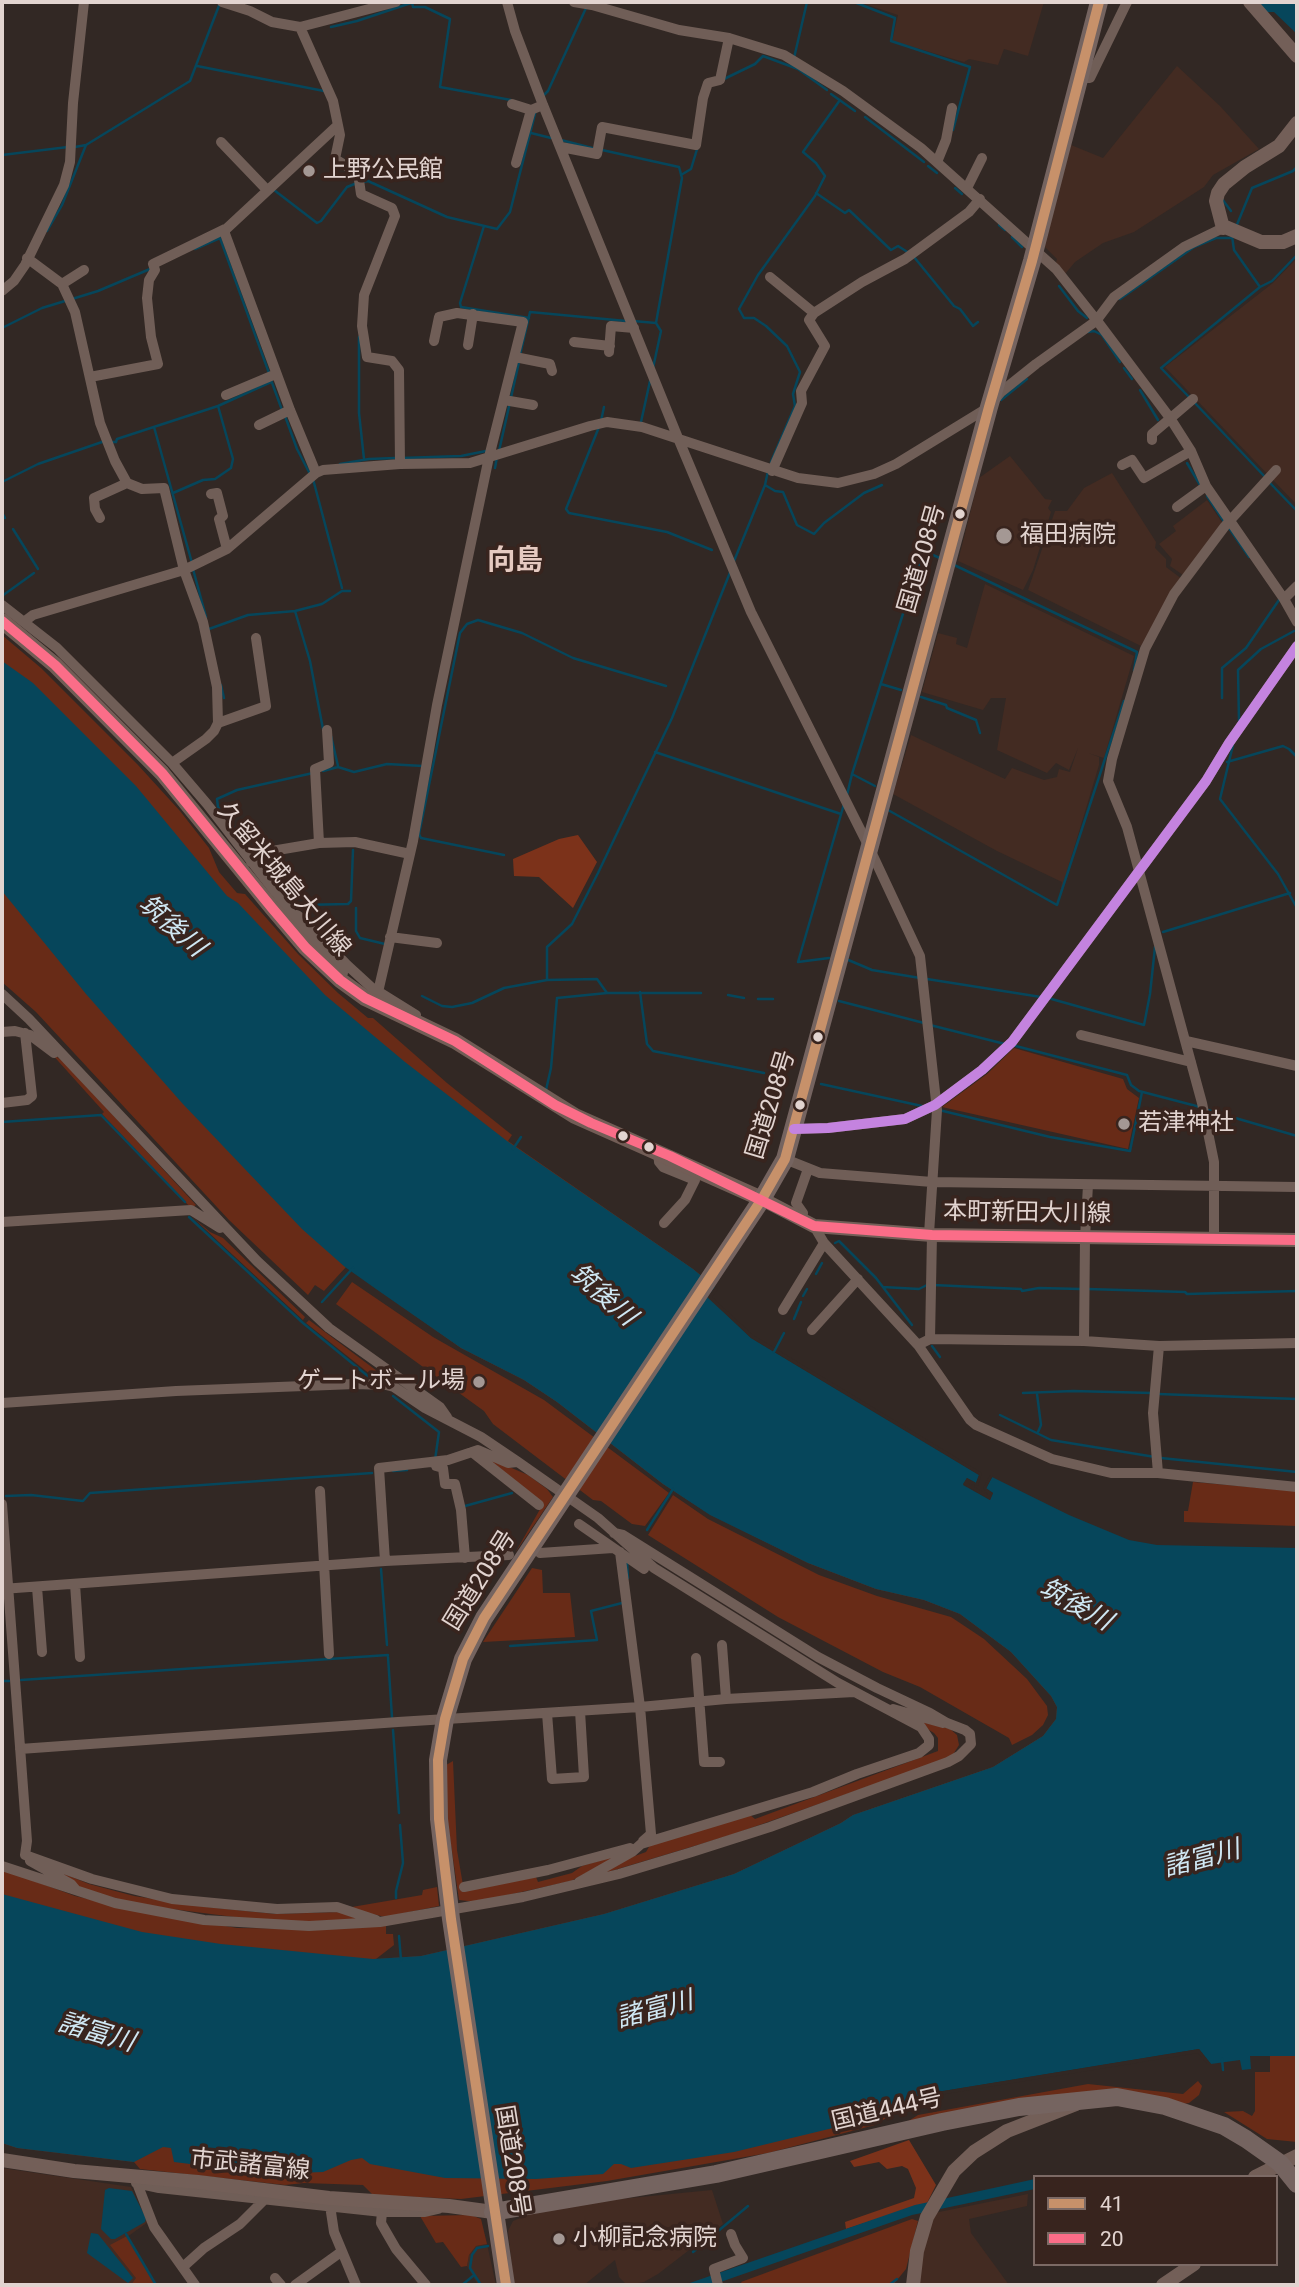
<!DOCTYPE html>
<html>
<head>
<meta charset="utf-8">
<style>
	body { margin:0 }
	#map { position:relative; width:1299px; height:2287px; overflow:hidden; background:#322824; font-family:Roboto,sans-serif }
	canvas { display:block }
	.frame { position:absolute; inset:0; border:4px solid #e2d4d0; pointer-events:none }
	.legend { position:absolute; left:1033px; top:2175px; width:245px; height:91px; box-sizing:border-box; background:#38241e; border:2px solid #7c6a65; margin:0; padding:9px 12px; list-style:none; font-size:21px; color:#e2d4d0 }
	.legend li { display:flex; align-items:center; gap:14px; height:35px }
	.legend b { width:35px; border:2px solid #7c6a65 }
</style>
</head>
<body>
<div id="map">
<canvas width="1299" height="2287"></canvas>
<div class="frame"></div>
<ul class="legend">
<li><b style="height:9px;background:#c7916a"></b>41</li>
<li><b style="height:9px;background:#fb6d88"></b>20</li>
</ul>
</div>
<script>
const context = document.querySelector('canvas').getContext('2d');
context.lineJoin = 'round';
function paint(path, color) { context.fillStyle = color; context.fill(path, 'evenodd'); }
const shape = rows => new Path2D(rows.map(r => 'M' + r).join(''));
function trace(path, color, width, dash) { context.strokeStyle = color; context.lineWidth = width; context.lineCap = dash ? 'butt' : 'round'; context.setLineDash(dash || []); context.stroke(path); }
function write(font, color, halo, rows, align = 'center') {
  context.font = font + ' Roboto,"Noto Sans JP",sans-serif'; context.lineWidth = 7; context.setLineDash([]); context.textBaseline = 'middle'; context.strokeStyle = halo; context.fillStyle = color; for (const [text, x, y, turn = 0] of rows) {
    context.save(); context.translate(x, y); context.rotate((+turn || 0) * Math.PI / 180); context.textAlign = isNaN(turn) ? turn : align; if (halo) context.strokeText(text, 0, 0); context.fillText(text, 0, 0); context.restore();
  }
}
const built = shape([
	[859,2,1044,2,1028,56,1004,49,998,65,969,59,964,62,892,41,898,15],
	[1177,66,1220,106,1259,149,1213,175,1204,187,1134,232,1103,243,1075,262,1065,274,1056,263,1057,259,1044,246,1071,145,1103,158],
	[1297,258,1297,505,1165,367,1273,283],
	[1010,456,1045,499,1052,500,1048,508,1051,512,1033,570,1023,590,958,561,979,478],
	[1112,473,1156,542,1155,548,1166,559,1166,567,1182,579,1141,646,1028,590,1055,511,1067,511,1084,488],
	[1207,500,1223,524,1183,575,1170,566,1172,559,1159,544,1176,531,1173,526],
	[985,584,1134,656,1104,758,1088,753,1099,757,1099,765,1059,898,1062,882,997,851,893,794,911,735,1005,779,1012,768,1044,780,1057,777,1059,769,1070,772,1078,748,1069,770,1056,763,1047,773,997,750,1006,698,991,698,983,710,922,692,938,633,957,638,956,644,967,648],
	[2,2168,131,2187,148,2222,127,2237,155,2285,2,2285],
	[712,2190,723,2224,658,2274,644,2282,627,2285,619,2277,615,2260,584,2285,514,2285,508,2231,513,2221,530,2214,600,2201],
	[1028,2194,1027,2206,969,2219,971,2233,1009,2285,919,2285,921,2252,934,2213],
	[487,2244,496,2285,478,2285,467,2266,469,2255,476,2246]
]);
const green = shape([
	[2,635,41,668,138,765,180,811,209,848,219,872,237,893,245,894,298,954,338,993,368,1018,373,1018,447,1083,512,1135,508,1141,693,1269,715,1287,394,1069,2,683],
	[2,874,1019,1652,1076,1719,996,1773,733,1879,604,1922,408,1966,185,1957,2,1908,2,1869,75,1896,155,1914,237,1928,315,1929,386,1926,386,1934,393,1934,394,1945,376,1959,421,1956,604,1914,734,1874,841,1823,853,1815,993,1767,1043,1736,1056,1719,1057,1707,1051,1696,1011,1652,960,1614,924,1600,876,1589,808,1563,711,1515,663,1484,557,1402,524,1380,461,1348,346,1267,324,1291,315,1285,308,1295,229,1220,36,1012,2,982],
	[1014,1048,1123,1079,1127,1089,1139,1098,1128,1149,942,1107,987,1074],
	[50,1052,64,1062,196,1205,191,1208,102,1114,104,1112],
	[191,1216,210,1232,223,1238,305,1317,303,1320],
	[352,1282,433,1337,544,1400,669,1493,645,1526,632,1524,601,1501,593,1500,493,1424,484,1411,336,1304],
	[309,1320,389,1380,376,1379,306,1323],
	[486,1457,528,1475,547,1489,553,1497,515,1553,543,1504],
	[1193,1482,1297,1491,1297,1526,1184,1522,1184,1511,1188,1511],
	[673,1495,708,1519,819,1575,877,1596,951,1617,984,1639,1027,1679,1047,1706,1048,1715,1043,1725,1032,1735,1012,1745,1009,1738,920,1687,883,1672,778,1617,648,1535],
	[532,1568,542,1570,543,1593,570,1593,575,1637,483,1642],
	[904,1715,950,1729,957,1735,959,1745,954,1753,946,1759,731,1835,591,1877,621,1861,646,1852,650,1845,750,1815,755,1819,938,1751,938,1738,934,1733],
	[453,1761,457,1850,464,1891,536,1877,538,1882,572,1873,582,1866,624,1853,571,1881,476,1902,459,1900,446,1810,446,1765],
	[52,1869,89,1884,134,1896,207,1907,275,1914,341,1912,363,1920,273,1922,141,1905,81,1889],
	[437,1887,439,1906,385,1917,346,1908,422,1895,423,1890],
	[1297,2053,1297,2142,1267,2139,1224,2112,1243,2111,1252,2116,1255,2111,1255,2072,1270,2072,1270,2055],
	[1198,2081,1202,2086,1199,2095,1189,2103,1177,2105,1133,2095,899,2127,918,2115,1088,2084,1183,2094],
	[925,2094,875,2125,768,2153,607,2181,461,2199,373,2195,363,2185,304,2183,285,2185,140,2169,134,2162,17,2148,2,2143,168,2142,367,2150,611,2153],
	[471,2215,481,2219,487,2244,476,2246,469,2255,467,2266,461,2267,443,2242,436,2243,420,2216],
	[912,2219,918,2221,906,2269,893,2285,743,2285,741,2282],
	[127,2236,155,2285,131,2285,136,2278,110,2245]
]);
const forest = shape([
	[578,835,597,862,573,908,539,877,514,876,513,859,559,839],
	[909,2140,936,2185,927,2203,846,2229,845,2222,914,2198,916,2188,908,2169,902,2166,887,2169,879,2162,854,2167,850,2161]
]);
const water = shape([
	[1257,2,1297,2,1297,34,1274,12,1266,12],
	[2,661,33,683,136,786,227,896,238,903,325,995,405,1062,507,1141,693,1269,715,1287,708,1296,751,1338,979,1475,976,1483,967,1478,963,1485,990,1500,993,1493,986,1489,992,1477,1069,1515,1129,1540,1157,1545,1297,1548,1297,2056,1250,2056,1251,2069,1242,2070,1240,2060,1211,2064,1199,2049,925,2094,902,2108,852,2123,842,2122,837,2127,734,2152,631,2168,621,2164,614,2164,603,2174,536,2179,445,2178,370,2164,362,2158,351,2160,323,2172,271,2174,174,2162,171,2148,163,2147,134,2162,17,2148,2,2143,2,1894,142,1932,221,1944,373,1959,421,1956,604,1914,734,1874,841,1823,853,1815,993,1767,1043,1736,1056,1719,1057,1707,1051,1696,1011,1652,960,1614,924,1600,876,1589,808,1563,710,1515,663,1484,557,1402,524,1380,461,1348,376,1289,345,1267,302,1229,182,1103,86,994,2,891],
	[1035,2179,1035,2189,912,2215,712,2285,684,2285,915,2205],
	[109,2188,132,2191,146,2218,145,2222,115,2239,111,2239,101,2229,105,2190],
	[91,2233,98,2234,133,2278,128,2283,87,2253]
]);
const pier = shape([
	[715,1287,718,1289,712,1297,753,1335,982,1473,978,1486,968,1483,988,1495,983,1488,990,1475,993,1476,986,1488,993,1493,990,1500,963,1484,967,1478,976,1483,979,1475,751,1338,707,1297],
	[1199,2049,1211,2064,1207,2064,1198,2053,927,2097,906,2110,902,2108,925,2094]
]);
const stream = shape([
	[412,2,413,7,425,7,450,19,440,87,511,100],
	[666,2,670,3],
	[854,2,895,18,891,41,970,67,953,130],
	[331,27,357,21,411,3],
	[794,58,807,2],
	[197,66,324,91],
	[724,79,755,64,763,56,798,69,827,90],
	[831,94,855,111],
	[543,96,548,91,586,8],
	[865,117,924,162],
	[531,133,551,138],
	[561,140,596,149],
	[86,145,190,81,220,3],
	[602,150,679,167,682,178,656,323],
	[2,155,68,147],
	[928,166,937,173],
	[681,175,691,169,698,146],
	[363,182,368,181,447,217,497,229,510,212,536,110],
	[955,188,962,194],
	[274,190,317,223,321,221,347,187,357,183],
	[816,193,845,213,849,210,891,250,898,246,909,253],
	[1222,199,1231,211],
	[999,225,1005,230],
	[484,226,460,303,461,307,529,318],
	[1236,227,1252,188,1293,171,1297,167],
	[47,231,62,205,86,145,75,147],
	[1232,236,1234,250,1260,287],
	[1012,237,1022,247],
	[195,249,220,238,269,373],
	[914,257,954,306,960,309,973,326,978,322],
	[1059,286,1078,311,1087,318],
	[72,299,98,291,150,269],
	[1120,299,1194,247,1216,238,1231,238],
	[633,321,656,323,661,331,653,368],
	[2,328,42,308,65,301],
	[1088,332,1094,331,1102,335,1120,362],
	[359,337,359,413,364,459],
	[520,355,530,312,626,321],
	[1124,368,1132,379],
	[271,380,282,410],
	[1140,390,1158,420],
	[1189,397,1161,368,1260,287,1272,281,1297,255],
	[1001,400,1027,379],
	[1193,401,1266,478],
	[285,416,297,449,310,474],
	[601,421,604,407],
	[641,422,650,381],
	[154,427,192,563],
	[599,427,566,509,569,513,667,532,712,550],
	[499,451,519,362],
	[402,458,461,456,486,451],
	[771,462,795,406,793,394,800,372,787,346,766,326,754,318,744,318,739,309,758,275,815,196,825,176,816,163,803,152,840,100],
	[1187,463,1200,485],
	[340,464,369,459,395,458],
	[495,468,497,457],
	[313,479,342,588],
	[2,482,38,464,102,442,116,442,117,439,218,406,271,382],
	[1270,483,1297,511],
	[765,485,768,471],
	[173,493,203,480,215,479,231,468,233,459,218,406],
	[1207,496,1225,523],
	[2,513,5,518],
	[1229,528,1249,557],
	[13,529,38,569],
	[734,561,765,485,775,491,783,492,797,525,814,534,824,523,864,493,882,485],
	[952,564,1137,652,1134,671],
	[193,569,206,617],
	[2,596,34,573],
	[295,611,322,604,342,591,350,591],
	[209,629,248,615,295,611,310,661,323,729],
	[881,684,901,690],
	[221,685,224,698],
	[921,697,946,705,947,708,976,720,980,733],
	[1222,698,1222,668,1246,648,1279,600],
	[1239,721,1238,670,1261,649,1294,631],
	[331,736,338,766],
	[1233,745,1220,799,1278,874,1297,908],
	[655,752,841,814],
	[1227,762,1283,746,1289,749,1297,757],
	[323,771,338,767,354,772,387,764,423,766],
	[875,786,852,774,923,551,940,558],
	[847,795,852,774],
	[888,810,1057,905,1124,701],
	[255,855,218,807,217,799,237,790,313,773],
	[504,855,421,838,419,834,460,633,467,624,478,620,522,633,573,658,666,686],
	[259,860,293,902,301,905,348,904,351,901,353,850],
	[356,908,356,931,360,938,385,944],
	[1163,932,1290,893],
	[829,958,798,962,844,804],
	[846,959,872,970,920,978],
	[927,979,1041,997],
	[547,980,547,947,572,924,598,873,672,718,731,570],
	[640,992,647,1044,653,1051,764,1073],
	[728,995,744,998],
	[422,996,442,1006,452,1007,472,1003,504,988,547,980,597,979,607,993,701,993],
	[1048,998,1144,1025,1150,994,1155,947],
	[758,999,773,999],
	[839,1001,924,1023],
	[930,1025,1005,1044],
	[1012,1045,1127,1075,1131,1085,1139,1091,1200,1107],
	[821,1084,922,1106],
	[546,1090,551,1068,557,998,607,993],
	[939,1110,1050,1137,1130,1151,1142,1092],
	[1208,1110,1297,1136],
	[2,1122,101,1115,185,1202],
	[513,1149,521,1137],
	[189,1217,303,1323,369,1377],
	[835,1243,839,1241,876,1278,912,1325],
	[816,1274,822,1263],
	[933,1285,1021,1289,1022,1291,1039,1288,1081,1289],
	[883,1287,919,1289,927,1285],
	[1088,1289,1185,1292,1187,1294,1297,1291],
	[803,1296,807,1289],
	[322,1302,353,1268],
	[794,1319,801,1302],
	[932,1346,940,1357],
	[774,1352,784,1333],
	[1023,1393,1073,1391,1152,1393],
	[1037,1394,1041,1425,1038,1432],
	[1158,1394,1297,1399],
	[393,1396,439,1432,435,1460],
	[1000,1415,1051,1440,1155,1457],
	[1161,1458,1297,1472],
	[393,1471,407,1470],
	[6,1496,31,1495,83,1501,90,1493,372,1473],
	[465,1506,512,1493],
	[647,1530,673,1489],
	[627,1562,628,1578],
	[381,1569,387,1645],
	[510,1646,597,1640,591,1611,622,1603],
	[388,1657,392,1717],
	[21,1680,388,1655],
	[2,1681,9,1681],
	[393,1730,399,1813],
	[396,1898,396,1891,403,1863,400,1825],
	[399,1936,401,1960],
	[1222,2059,1223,2070],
	[126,2234,156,2285],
	[693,2252,748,2206],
	[462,2285,473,2276],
	[481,2285,470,2268,472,2255,477,2248,488,2246],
	[889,2285,897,2279]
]);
const street = shape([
	[222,2,250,11,272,22,300,27,396,2],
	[507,2,515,31,543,105,678,438,751,612,868,845,920,956,937,1110,929,1234],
	[574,2,592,5,679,30,729,38,784,55,843,91,921,148,1056,269,1098,322,1170,418,1191,451,1206,486,1284,599,1297,622],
	[300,27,333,101,340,135,335,159,358,173,361,194,392,208,395,216,364,295,362,326,367,357,392,361,399,370,400,464],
	[1079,78,1090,78,1127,2],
	[512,104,531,110],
	[221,142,267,190],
	[561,147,597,154,602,127,696,145,703,98,708,83,720,80,729,38],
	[937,162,946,140,952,108],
	[516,163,531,110,543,105],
	[967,188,982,158],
	[27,258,62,284,69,299,75,312,100,423,115,461,127,483,142,489,164,488,184,570,203,622,217,687,218,723,214,731,206,739,172,763],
	[770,277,814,313],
	[62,284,84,270],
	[2,291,14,281,25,265,64,185,70,162,73,103,84,2],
	[574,342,610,346],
	[468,345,473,314],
	[609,352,611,326,634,328],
	[515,357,550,364,552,371],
	[90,377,158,364,151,337,147,298,149,280,155,270,153,264,225,229],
	[226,395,276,374],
	[504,400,533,405],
	[259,425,290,410],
	[1152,440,1152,434,1193,399],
	[1122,465,1132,460,1144,478,1191,451],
	[772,471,798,412,802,403,801,391,825,346,809,320,814,313,862,282,905,259,969,212,980,199],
	[316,473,290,410,224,231,337,126],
	[211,494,217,493,223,516,219,519,227,549],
	[1177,507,1206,486],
	[100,518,95,509,94,498,127,483],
	[1284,599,1297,586],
	[2,605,57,648,172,763,207,804,316,945,343,973],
	[25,621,33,615,184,570,227,549,316,473,323,470,400,464,470,463,590,426,607,422,642,427,798,478,838,483,874,474,896,464,989,407,1001,392,1036,364,1096,321,1114,297,1184,247,1223,228],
	[218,723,266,706,256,638],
	[319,843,315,769,329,763,327,730],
	[251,862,266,852,319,843,355,842,410,854],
	[297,915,305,921,347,965,371,987,416,1015],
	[390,937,437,943],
	[378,992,413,841,437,705,489,457,523,322,457,313,439,317,434,341],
	[2,994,29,1019,257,1261,329,1328,440,1407,447,1417],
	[2,1032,15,1031,30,1035,54,1053],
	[1081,1035,1191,1062],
	[1186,1041,1297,1066],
	[2,1103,27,1100,32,1096,25,1033],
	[794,1129,828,1128,905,1119,935,1105,982,1070,1012,1042,1206,781,1229,743,1297,646],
	[658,1151,659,1162,663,1167,695,1180,685,1200,664,1223],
	[785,1159,820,1173,932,1182,1297,1187],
	[802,1219,803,1213,796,1203,808,1169],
	[2,1222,191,1210,220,1228],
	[814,1226,824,1243,918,1345,970,1420,976,1425,1052,1459,1111,1473,1158,1473,1297,1487],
	[1214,1238,1214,1162,1202,1103,1127,827,1108,781,1112,759,1145,649,1174,594,1225,526,1276,470],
	[783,1310,824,1243],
	[812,1330,858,1279],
	[930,1339,932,1235],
	[1084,1341,1085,1238,1088,1185],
	[918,1345,930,1339,1084,1341,1159,1346,1297,1343],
	[2,1403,176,1391,355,1384,386,1385,394,1387,425,1408,481,1437,518,1462,598,1518,654,1568,838,1683,921,1727,929,1739,929,1745,919,1753,857,1774,813,1792,641,1844,632,1852,579,1882],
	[472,1452,539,1505],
	[435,1462,436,1466,443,1468,445,1484,455,1484,461,1510,465,1558],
	[1158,1473,1153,1413,1159,1346],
	[320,1491,329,1654],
	[2,1504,27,1841,25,1855],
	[579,1524,644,1569],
	[620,1552,640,1707,651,1834,643,1841],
	[540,1553,613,1548],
	[385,1561,379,1468,448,1460,478,1450,508,1463,517,1462],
	[75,1584,80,1657],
	[37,1587,42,1652],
	[2,1589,385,1561,509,1555],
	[722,1645,726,1699],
	[696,1658,704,1762,720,1762],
	[893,1709,943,1723],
	[547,1713,552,1779,584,1777,580,1711],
	[20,1749,398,1722,640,1707,726,1699,854,1692],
	[25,1855,92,1879,172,1899,277,1909,337,1907,376,1920],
	[30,1861,71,1884,76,1890],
	[2,1866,115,1903,204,1920,309,1926,380,1922,523,1897,619,1874,692,1852,770,1827,948,1762,959,1756,971,1744,970,1734,965,1730,947,1723,930,1713,877,1688,818,1657,623,1535,614,1533],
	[464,1887,548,1870,630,1848],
	[135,2178,154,2227,195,2285],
	[136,2183,159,2188,382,2212,425,2212,438,2209],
	[329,2199,334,2232,356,2285],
	[382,2212,381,2223,385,2230,396,2249,426,2285],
	[183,2267,204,2248,240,2224,265,2199],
	[275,2278,281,2285],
	[295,2285,341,2252],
	[718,2285,714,2269,743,2258,735,2245,731,2234]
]);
const secondary = shape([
	[1250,2,1297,56],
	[1223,226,1261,242,1283,242,1297,236],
	[1223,228,1216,201,1218,193,1224,184,1245,167,1279,146,1297,123],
	[762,1199,814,1226,932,1235,1297,1240],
	[2,2160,74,2171,198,2182,329,2198,449,2206,493,2212],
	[1255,2177,1297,2156],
	[913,2285,917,2251,927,2217,954,2171,974,2152,1007,2131,1076,2104],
	[1163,2285,1194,2264]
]);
const primary = shape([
	[2,621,55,665,162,773,272,908,306,948,340,980,365,998,455,1041,575,1116,762,1199]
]);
const highway = shape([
	[493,2212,716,2174,942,2122,1019,2107,1117,2097,1165,2106,1224,2126,1246,2139,1280,2163,1297,2184],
	[506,2285,451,1919,439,1819,438,1760,445,1719,463,1659,484,1618,762,1199,785,1159,989,407,1032,261,1099,2]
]);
const bus1 = shape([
	[506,2285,451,1919,439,1819,438,1760,445,1719,463,1659,484,1618,762,1199,785,1159,989,407,1032,261,1099,2]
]);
const bus2 = shape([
	[2,621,55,665,162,773,272,908,306,948,340,980,365,998,455,1041,555,1105,591,1123,670,1156,814,1226,932,1235,1297,1240]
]);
const bus3 = shape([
	[794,1129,828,1128,905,1119,935,1105,982,1070,1012,1042,1206,781,1229,743,1297,646]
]);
const markers = [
	[309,171,7,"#a49894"],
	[960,514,6,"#e2d4d0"],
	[1004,536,9,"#a49894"],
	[818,1037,6,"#e2d4d0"],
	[800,1105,6,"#e2d4d0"],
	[1124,1124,7,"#a49894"],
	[623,1136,6,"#e2d4d0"],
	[649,1147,6,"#e2d4d0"],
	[479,1382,7,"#a49894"],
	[559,2239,7,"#a49894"]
];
const poiNames = [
	["上野公民館",323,171],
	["福田病院",1020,536],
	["若津神社",1138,1124],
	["ゲートボール場",465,1382,"right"],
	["小柳記念病院",573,2239]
];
const streetNames = [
	["国道208号",923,559,-74],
	["久留米城島大川線",283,880,50],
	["国道208号",772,1105,-73],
	["本町新田大川線",1027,1214,1],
	["国道208号",481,1581,-58],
	["国道444号",887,2111,-13],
	["国道208号",511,2161,81],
	["市武諸富線",250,2166,6]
];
const waterNames = [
	["筑後川",171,927,41],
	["筑後川",602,1296,41],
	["筑後川",1075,1606,29],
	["諸富川",1202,1860,-15],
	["諸富川",655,2011,-15],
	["諸富川",96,2034,16]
];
const quarterNames = [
	["向島",515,562]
];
paint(built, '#432b22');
paint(green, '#682b17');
paint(forest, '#7c321a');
paint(water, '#06465b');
paint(pier, '#322824');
trace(stream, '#06465b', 2.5);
trace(street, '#705e57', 10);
trace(secondary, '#735f58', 14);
trace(primary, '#725d56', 16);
trace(highway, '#756460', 18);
trace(bus1, '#c7916a', 10);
trace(bus2, '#fb6d88', 10);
trace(bus3, '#c483df', 10);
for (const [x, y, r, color] of markers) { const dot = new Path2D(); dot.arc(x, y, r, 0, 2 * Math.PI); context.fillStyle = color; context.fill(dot); trace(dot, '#38241e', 2.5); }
write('24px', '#e2d4d0', '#38241e', poiNames, 'left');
write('24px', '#e2d4d0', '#38241e', streetNames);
write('italic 26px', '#cfe7f3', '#38241e', waterNames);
write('bold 28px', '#e5cac1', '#38241e', quarterNames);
</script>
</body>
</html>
